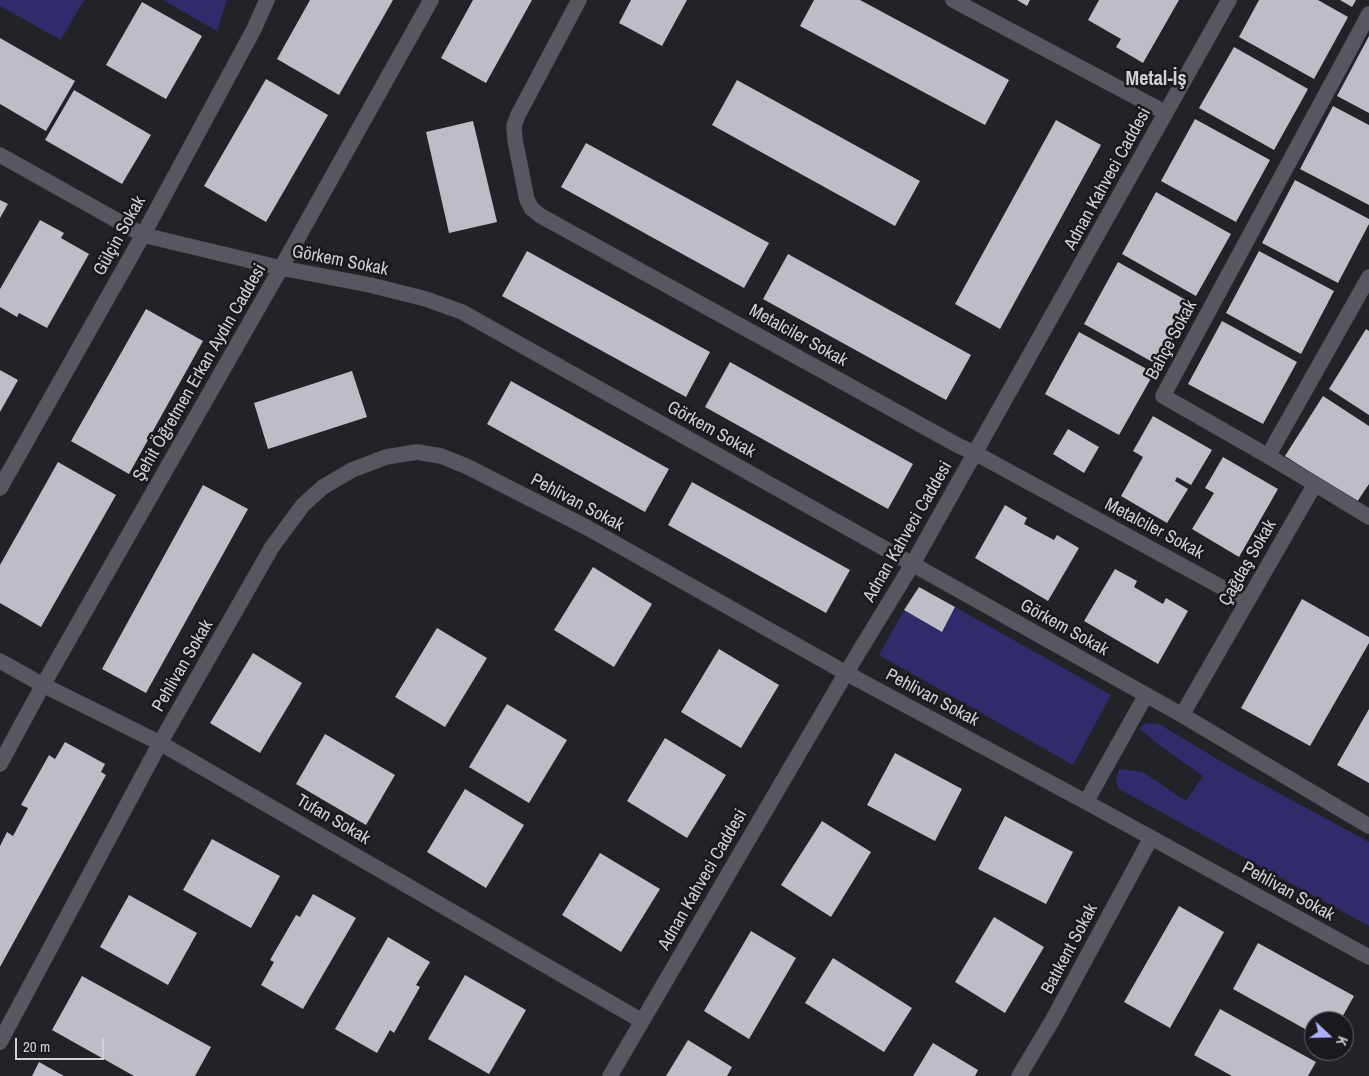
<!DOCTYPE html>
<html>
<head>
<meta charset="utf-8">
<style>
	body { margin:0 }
	#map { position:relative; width:1369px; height:1076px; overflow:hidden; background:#222329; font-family:"Archivo Narrow",sans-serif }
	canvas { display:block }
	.north { position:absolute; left:1304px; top:1011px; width:50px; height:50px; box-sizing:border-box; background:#19191f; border:1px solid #636368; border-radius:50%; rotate:111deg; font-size:14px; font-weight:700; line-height:20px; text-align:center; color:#d1d1d5 }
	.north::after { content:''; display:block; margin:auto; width:18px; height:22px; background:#aeaefa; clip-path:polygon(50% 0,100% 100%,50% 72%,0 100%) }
	.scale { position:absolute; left:15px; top:1038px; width:89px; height:22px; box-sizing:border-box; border:2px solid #d1d1d5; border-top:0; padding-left:6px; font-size:15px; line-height:18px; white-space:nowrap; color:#d1d1d5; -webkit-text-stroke:4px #19191f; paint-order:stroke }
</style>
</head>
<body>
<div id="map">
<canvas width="1369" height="1076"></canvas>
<div class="north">K</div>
<div class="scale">20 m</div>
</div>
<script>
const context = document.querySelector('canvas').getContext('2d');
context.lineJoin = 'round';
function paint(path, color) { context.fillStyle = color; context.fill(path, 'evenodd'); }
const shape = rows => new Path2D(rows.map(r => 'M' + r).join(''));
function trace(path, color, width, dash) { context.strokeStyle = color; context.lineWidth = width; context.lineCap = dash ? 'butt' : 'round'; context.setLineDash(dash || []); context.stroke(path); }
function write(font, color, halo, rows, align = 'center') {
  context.font = font + ' "Archivo Narrow",sans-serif'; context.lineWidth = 5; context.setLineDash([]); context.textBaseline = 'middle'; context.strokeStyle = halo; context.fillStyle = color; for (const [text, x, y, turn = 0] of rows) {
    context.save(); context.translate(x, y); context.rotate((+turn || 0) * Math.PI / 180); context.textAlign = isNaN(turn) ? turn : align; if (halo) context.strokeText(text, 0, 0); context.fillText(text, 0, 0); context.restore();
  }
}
const green = shape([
	[0,0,84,0,61,40,0,6],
	[163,0,227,0,217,31],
	[955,607,1111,695,1073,765,879,655,904,610,942,632],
	[1146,723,1159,724,1227,765,1369,842,1369,926,1119,789,1116,781,1119,769,1143,772,1186,801,1203,776,1159,745,1139,728]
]);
const building = shape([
	[310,0,393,0,339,95,277,59],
	[473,0,532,0,486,83,441,58],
	[631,0,687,0,662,46,619,23],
	[814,0,860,0,1009,80,985,125,800,26],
	[1017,0,1030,0,1027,6],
	[1099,0,1179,0,1143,63,1116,47,1121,39,1088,20],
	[1259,0,1318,0,1348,17,1314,79,1239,37],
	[1340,0,1356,0,1352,7],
	[142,2,202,36,166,99,106,65],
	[1369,36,1369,113,1337,96],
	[0,38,75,81,46,131,0,104],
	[1234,47,1308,89,1274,150,1199,108],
	[266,79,328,115,266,222,204,186],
	[737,80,920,181,895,226,712,125],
	[74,90,151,135,122,184,45,140],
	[1333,106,1369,125,1369,205,1300,169],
	[1195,119,1270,160,1236,222,1161,181],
	[1056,120,1101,145,1000,329,955,304],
	[473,121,497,222,449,233,426,132],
	[586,143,769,243,744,288,561,187],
	[1295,180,1369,219,1369,224,1338,283,1262,243],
	[1156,192,1231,234,1196,296,1122,254],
	[0,200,8,204,0,218],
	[40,220,64,233,61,238,89,254,47,328,19,313,17,317,0,307,0,289],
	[527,251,710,352,686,397,502,296],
	[1259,251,1334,291,1301,354,1226,313],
	[788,254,971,355,946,400,763,299],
	[1118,262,1193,304,1158,365,1084,324],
	[146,309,203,341,129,474,71,441],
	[1222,321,1297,362,1263,424,1188,384],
	[1366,329,1369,331,1369,415,1329,389],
	[1079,332,1154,373,1119,435,1045,394],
	[730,362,913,464,888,509,705,407],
	[0,370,18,380,0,412],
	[352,371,367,417,268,449,254,403],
	[511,381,669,469,645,512,487,424],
	[1323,396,1369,426,1369,484,1357,502,1285,456],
	[1153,416,1212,450,1191,485,1177,477,1175,481,1188,489,1167,523,1121,496,1143,457,1133,451],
	[1068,429,1099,447,1084,473,1053,454],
	[1223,457,1278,489,1239,557,1192,529,1214,493,1205,488],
	[58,462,116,495,41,627,0,603,0,565],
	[692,482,850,570,826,613,668,525],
	[203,485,248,509,146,693,102,669],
	[1005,505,1027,518,1024,524,1054,540,1057,535,1079,548,1048,601,975,558],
	[593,567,652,604,614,667,554,630],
	[1115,569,1137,581,1134,587,1163,604,1166,598,1188,611,1158,664,1084,621],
	[919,587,955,607,942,632,904,610],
	[1302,599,1369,637,1369,643,1310,746,1241,708],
	[437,628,487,658,445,727,395,697],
	[719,649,779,685,741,748,681,712],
	[253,653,302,683,260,753,210,723],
	[507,704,567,740,529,803,469,767],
	[1369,709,1369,783,1337,765],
	[325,734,395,775,366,825,296,784],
	[665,738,726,775,687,838,627,801],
	[65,742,105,764,101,772,106,775,0,967,0,846,7,832,13,836,28,808,21,805,49,755,55,759],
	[895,753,962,789,935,841,867,805],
	[465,789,524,825,486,888,427,852],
	[1005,816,1073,852,1046,904,978,869],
	[822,821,871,852,831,917,781,885],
	[212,839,280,876,251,928,183,890],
	[600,853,660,889,621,952,562,915],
	[313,894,356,918,303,1009,261,985,274,962,270,960,296,915,300,917],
	[129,895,197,933,168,985,100,947],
	[1179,906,1224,932,1170,1028,1124,1002],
	[994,917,1044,947,1005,1013,955,982],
	[751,931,796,958,749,1039,704,1011],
	[388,937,430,962,416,985,420,987,394,1033,390,1030,377,1053,335,1029],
	[1258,943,1354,996,1340,1021,1314,1021,1314,1034,1233,989],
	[833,958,912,1008,884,1052,805,1003],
	[465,975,526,1010,489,1074,428,1039],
	[82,976,211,1047,195,1076,134,1076,52,1030],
	[1220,1009,1316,1062,1308,1076,1232,1076,1194,1055],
	[688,1040,732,1067,727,1076,666,1076],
	[933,1043,978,1070,975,1076,913,1076],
	[39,1062,64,1076,32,1076]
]);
const street = shape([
	[579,0,518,115,514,126,515,140,527,200,532,209,541,216,959,446,975,453,1247,601],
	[953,0,1166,113],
	[1369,14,1163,396,1268,456,1369,277],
	[0,155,143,235,281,268,370,285,426,299,462,312,1182,715,1369,826],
	[1268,456,1315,484],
	[0,488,143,235,254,29,267,0],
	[0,661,43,685,160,743,642,1021],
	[1182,715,1315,484,1369,517],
	[0,764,43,685,281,268,431,0],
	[1086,802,1146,695],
	[0,1042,160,743,272,547,303,505,323,487,352,470,386,457,417,452,441,456,466,466,586,527,846,673,1086,802,1369,957],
	[610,1076,846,673,912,565,1229,0],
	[1019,1076,1052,1021,1151,838]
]);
const streetNames = [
	["Adnan Kahveci Caddesi",1108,179,-61],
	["Gülçin Sokak",120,236,-61],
	["Görkem Sokak",340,261,11],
	["Metalciler Sokak",798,336,29],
	["Bahçe Sokak",1172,340,-62],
	["Şehit Öğretmen Erkan Aydın Caddesi",200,373,-60],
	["Görkem Sokak",711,430,29],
	["Pehlivan Sokak",577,503,28],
	["Metalciler Sokak",1154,529,28],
	["Adnan Kahveci Caddesi",908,532,-60],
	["Çağdaş Sokak",1248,563,-60],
	["Görkem Sokak",1064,628,29],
	["Pehlivan Sokak",183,666,-60],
	["Pehlivan Sokak",932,698,28],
	["Tufan Sokak",333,820,30],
	["Adnan Kahveci Caddesi",703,880,-60],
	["Pehlivan Sokak",1288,892,29],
	["Batıkent Sokak",1070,949,-62]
];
const quarterNames = [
	["Metal-İş",1156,80]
];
paint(green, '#312a6b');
paint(building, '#bcbdc5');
trace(street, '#3f3f44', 16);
trace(street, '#57585f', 15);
write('18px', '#d1d1d5', '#19191f', streetNames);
write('bold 20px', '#d1d1d5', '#19191f', quarterNames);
</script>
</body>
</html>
